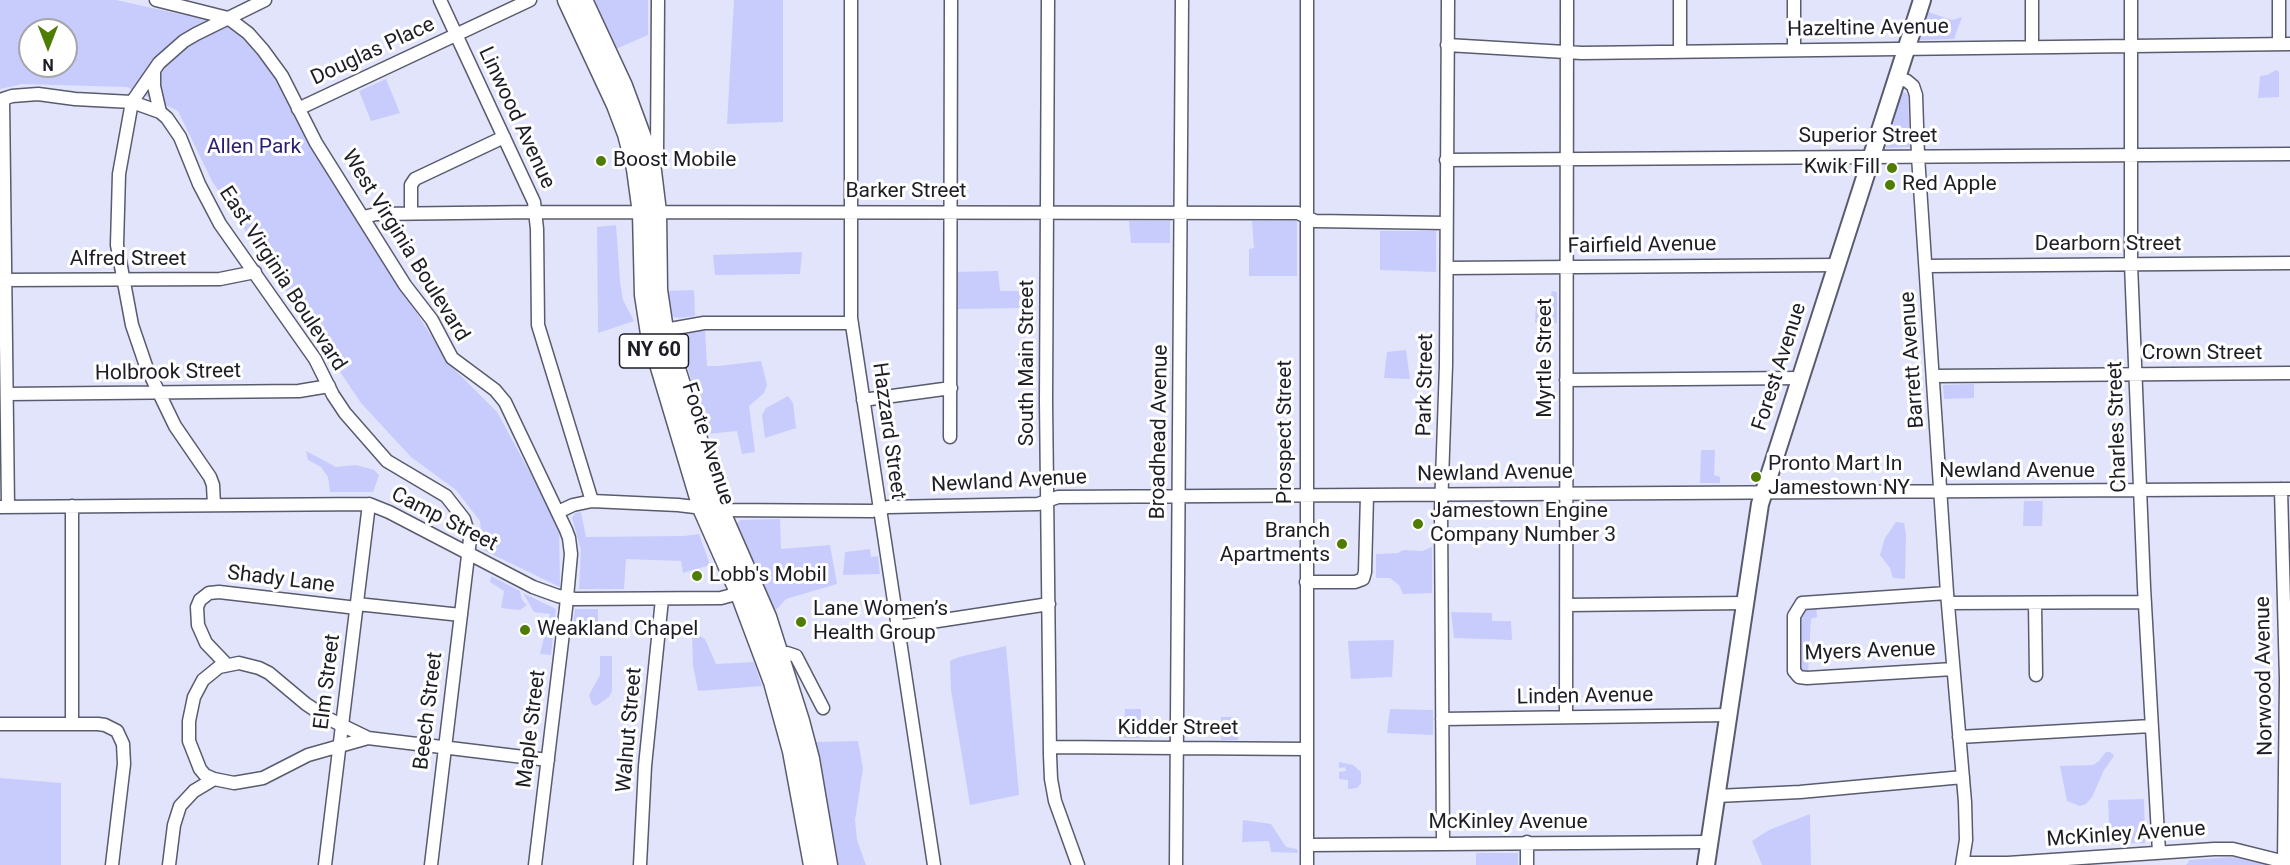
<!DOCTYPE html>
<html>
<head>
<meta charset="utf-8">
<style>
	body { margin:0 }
	#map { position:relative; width:2290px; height:865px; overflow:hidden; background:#e2e4fb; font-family:Roboto,sans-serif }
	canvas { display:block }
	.north { position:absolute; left:18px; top:18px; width:60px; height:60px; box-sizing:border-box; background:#fff; border:2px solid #a4a5a8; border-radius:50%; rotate:180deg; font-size:16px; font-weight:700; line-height:24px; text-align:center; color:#1c1d25 }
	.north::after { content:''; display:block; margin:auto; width:21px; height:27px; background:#4f7c03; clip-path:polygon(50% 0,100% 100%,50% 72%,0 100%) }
</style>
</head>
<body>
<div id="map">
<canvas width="2290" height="865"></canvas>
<div class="north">N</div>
</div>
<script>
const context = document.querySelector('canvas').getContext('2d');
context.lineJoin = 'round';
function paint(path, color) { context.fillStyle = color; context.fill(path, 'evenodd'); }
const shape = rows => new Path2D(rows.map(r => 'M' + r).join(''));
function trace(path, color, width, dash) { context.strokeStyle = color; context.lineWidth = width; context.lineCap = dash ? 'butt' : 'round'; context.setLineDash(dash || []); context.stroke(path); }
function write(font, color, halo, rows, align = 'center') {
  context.font = font + ' Roboto,sans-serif'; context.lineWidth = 6; context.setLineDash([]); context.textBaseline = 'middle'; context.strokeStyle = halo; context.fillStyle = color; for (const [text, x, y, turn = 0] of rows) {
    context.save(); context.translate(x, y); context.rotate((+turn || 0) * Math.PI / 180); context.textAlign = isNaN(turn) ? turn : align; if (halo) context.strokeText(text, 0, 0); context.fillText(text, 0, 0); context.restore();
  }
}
const green = shape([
	[0,0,116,0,233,26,246,39,284,91,311,146,449,364,497,412,559,526,560,587,483,550,480,521,456,490,411,457,361,403,212,181,178,111,127,87,22,84,0,89],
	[30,30,66,30,66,66,30,66],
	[593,0,648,0,648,35,616,49],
	[734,0,783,0,783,122,727,124],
	[1928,12,1952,20,1962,17,1954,39,1919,40],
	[2276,70,2279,72,2279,97,2258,98,2260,76,2267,75],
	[386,79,400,113,371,121,359,91],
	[1904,92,1908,95,1910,147,1886,148,1902,93],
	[1129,221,1170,221,1170,243,1131,243],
	[1252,221,1297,221,1297,276,1249,276,1249,249,1254,248],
	[616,225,620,282,623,300,634,321,598,333,597,227],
	[1380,231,1436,231,1436,272,1380,270],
	[802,252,800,274,715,275,713,255],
	[998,271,1000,291,1021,291,1020,308,956,309,955,272],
	[694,290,695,316,678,318,671,316,668,291],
	[1552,291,1557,292,1557,323,1535,323,1536,301,1550,298],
	[705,329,707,366,718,366,761,361,767,385,764,393,749,406,755,452,742,454,737,431,707,434,678,335],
	[1406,350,1410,379,1384,378,1387,352],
	[1974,384,1974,398,1944,399,1943,385],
	[788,396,793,403,796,428,765,438,762,415,766,408],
	[1701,450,1715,450,1714,475,1720,477,1720,483,1700,483],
	[306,451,336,467,356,465,374,470,379,475,373,492,330,492,328,477,321,467,308,460],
	[2024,501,2043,501,2042,526,2023,526],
	[581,512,586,537,684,536,699,534,710,565,683,573,681,561,626,559,624,589,579,589,581,550,572,518,575,513],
	[780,519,781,549,830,545,837,584,786,599,777,609,774,610,736,525,740,520],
	[1896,522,1904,523,1906,534,1905,579,1893,578,1890,568,1880,555,1885,538],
	[1432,547,1432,593,1403,594,1399,585,1390,578,1376,578,1376,554,1398,553,1403,550,1422,551],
	[870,549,871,557,878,556,880,574,843,575,845,552],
	[491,576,520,591,522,600,527,605,520,610,501,608,504,591,490,582],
	[523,593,556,609,551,655,540,654,550,614,534,612],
	[1816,604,1817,617,1811,619,1808,674,1800,669,1800,613,1802,610],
	[575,609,598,609,598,635,582,635,581,625,573,625],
	[1451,612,1492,613,1492,621,1511,621,1512,640,1454,638],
	[695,633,705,639,716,664,754,662,762,686,698,691,693,665,692,634],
	[1394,640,1392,677,1351,679,1348,641],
	[1006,646,1019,795,970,805,951,690,950,661,959,657],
	[600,656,612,656,612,691,609,697,596,706,592,704,589,695,600,675],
	[1125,709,1141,709,1140,738,1124,738],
	[1390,709,1433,710,1433,735,1387,733],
	[1221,717,1238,717,1238,740,1221,740],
	[858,741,863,768,855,820,857,840,866,865,837,865,815,742],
	[2106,752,2110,752,2114,756,2104,770,2092,797,2086,804,2080,806,2067,801,2060,766,2093,765,2099,761],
	[1339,762,1353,765,1361,772,1361,783,1357,788,1348,789,1348,780,1339,779,1339,772,1346,771,1345,767,1339,768],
	[0,778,61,783,61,865,0,865],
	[2144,799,2145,843,2110,844,2108,800],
	[1810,814,1811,865,1762,865,1752,841,1769,830],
	[1243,820,1271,824,1286,847,1297,849,1298,853,1271,852,1269,841,1242,842],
	[1476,853,1518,853,1518,865,1476,865],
	[2231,857,2269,865,2186,865,2190,860]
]);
const minor = shape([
	[156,0,228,18,248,33,263,50,282,76,316,143,405,285,432,320,452,358,495,390,505,402,566,530,569,538,571,554,566,608,535,865],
	[440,0,534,202,537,229,538,325,592,501],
	[851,0,851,318,934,865],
	[1048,0,1046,401,1050,755,1051,779,1055,801,1078,865],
	[1307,0,1307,865],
	[1794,0,1794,49],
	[2032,0,2032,47],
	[2131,0,2131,264,2144,587,2159,852],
	[2279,0,2279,44],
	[1447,45,1582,53,2290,44],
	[1680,51,1680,0],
	[154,71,154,86,160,112],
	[1897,78,1907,81,1913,86,1916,95,1918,156,1947,593,1965,802,1966,840,1962,865],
	[3,99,8,507],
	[0,100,12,96,38,94,75,99,132,102,160,112,167,118,180,137,199,184,220,224,315,359,333,395,345,413,387,461,446,496,464,519,470,539,431,865],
	[298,109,530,0],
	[1446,160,2290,154],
	[652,169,657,153,658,0],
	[411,213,411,185,415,179,504,137],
	[364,217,376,214,536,212,1298,213,1315,221,1446,223],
	[1926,266,2290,263],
	[1447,268,1837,265],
	[0,280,220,279,255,272],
	[659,331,704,323,852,323],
	[1934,376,2290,373],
	[1566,380,1801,378],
	[7,394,299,391,329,386],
	[863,400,951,388],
	[950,437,951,0],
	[2281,489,2286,679,2284,862],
	[214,505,213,485,210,477,175,426,146,366,132,325,117,245,119,174,132,102,159,63,184,41,196,34,265,0],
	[0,507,369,504,389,512,533,587,558,596,575,599,721,598,747,591],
	[558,512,573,505,592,501,678,505,720,510,872,511,888,507,1038,504,1058,497,2290,489],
	[1306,582,1355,582,1363,579,1365,572,1367,495],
	[1947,593,1802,603,1794,616,1794,671,1799,677,1807,678,1953,669],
	[1948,603,2145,602],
	[2035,603,2036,675],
	[357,604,461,615],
	[1566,605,1745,603],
	[898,627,1049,604],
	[773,657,787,653,796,656,823,708],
	[227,665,206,643,198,625,197,607,200,600,209,593,219,592,357,608],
	[1566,717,1567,0],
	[1442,719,1729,715],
	[0,724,98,724,105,725,117,731,123,744,124,764,112,865],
	[72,724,72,506],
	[1959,737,2151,726],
	[368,738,308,755,263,778,234,783,214,779,205,775,200,769,189,741,189,721,194,697,203,680,219,667,239,663,259,668,269,673,306,704,327,718,368,738,548,760],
	[1050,747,1306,749],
	[1717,796,1800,792,1963,777],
	[1527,842,1527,865],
	[1443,843,1441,509,1446,365,1448,0],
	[1307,845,1709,842],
	[1963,863,2008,863,2214,849,2233,849,2289,863],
	[169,865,174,825,180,806,194,791,214,779],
	[325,865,369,504],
	[640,865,645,766,662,599],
	[1176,865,1182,0]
]);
const major = shape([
	[1706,865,1760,504,1922,0]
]);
const highway = shape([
	[567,0,616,105,627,134,636,169,642,213,644,295,650,334,702,508,740,594,773,682,792,751,813,865],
	[583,0,623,86,644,143,652,171,657,212,658,290,664,330,720,510,767,617,800,721,810,759,828,865]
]);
const markers = [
	[601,161,6,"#4f7c03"],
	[1892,168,6,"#4f7c03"],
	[1890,185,6,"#4f7c03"],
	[1756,477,6,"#4f7c03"],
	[1418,524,6,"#4f7c03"],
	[1342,544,6,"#4f7c03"],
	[697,576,6,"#4f7c03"],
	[801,622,6,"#4f7c03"],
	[525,630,6,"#4f7c03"]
];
const shields = [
	[654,351,69]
];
const shieldNames = [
	["NY 60",654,351]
];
const streetNames = [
	["Hazeltine Avenue",1868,29,-1],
	["Douglas Place",373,52,-25],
	["Linwood Avenue",516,118,65],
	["Superior Street",1868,137],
	["Barker Street",906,192],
	["Dearborn Street",2108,245],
	["West Virginia Boulevard",405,246,58],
	["Fairfield Avenue",1642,246,-1],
	["Alfred Street",128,260],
	["East Virginia Boulevard",282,279,57],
	["Crown Street",2202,354],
	["Myrtle Street",1546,358,-90],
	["Barrett Avenue",1913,360,-94],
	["South Main Street",1028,363,-90],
	["Forest Avenue",1780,367,-72],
	["Holbrook Street",168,373,-1],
	["Park Street",1426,385,-89],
	["Charles Street",2118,427,-92],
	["Hazzard Street",888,431,82],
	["Broadhead Avenue",1160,432,-89],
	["Prospect Street",1286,432,-90],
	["Foote Avenue",707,444,72],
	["Newland Avenue",2017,472],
	["Newland Avenue",1495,474,-1],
	["Newland Avenue",1009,482,-3],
	["Camp Street",444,520,27],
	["Shady Lane",281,580,7],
	["Myers Avenue",1870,652,-2],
	["Norwood Avenue",2265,676,-91],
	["Elm Street",328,682,-83],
	["Linden Avenue",1585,697,-1],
	["Beech Street",429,711,-83],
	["Maple Street",532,729,-83],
	["Kidder Street",1178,729],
	["Walnut Street",630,730,-85],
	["McKinley Avenue",1508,823],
	["McKinley Avenue",2126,835,-4]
];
const parkNames = [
	["Allen Park",254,148]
];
const poiNames = [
	["Boost Mobile",613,161],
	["Kwik Fill",1880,168,"right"],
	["Red Apple",1902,185],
	["Pronto Mart In",1768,465],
	["Jamestown NY",1768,489],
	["Jamestown Engine",1430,512],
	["Company Number 3",1430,536],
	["Branch",1330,532,"right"],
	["Apartments",1330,556,"right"],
	["Lobb's Mobil",709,576],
	["Lane Women’s",813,610],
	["Health Group",813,634],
	["Weakland Chapel",537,630]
];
paint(green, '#c8ccfc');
trace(minor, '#595b6e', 15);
trace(major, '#595b6e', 20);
trace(highway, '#595b6e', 21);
trace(minor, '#fff', 12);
trace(major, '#fff', 16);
trace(highway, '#fff', 18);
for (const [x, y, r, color] of markers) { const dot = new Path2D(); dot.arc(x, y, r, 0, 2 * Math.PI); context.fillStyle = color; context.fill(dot); trace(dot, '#fff', 2); }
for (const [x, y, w] of shields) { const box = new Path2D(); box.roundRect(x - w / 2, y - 17, w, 34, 4.5); context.fillStyle = '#fff'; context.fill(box); trace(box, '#1c1d25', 1.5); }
write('bold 20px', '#1c1d25', null, shieldNames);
write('21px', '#1c1d25', '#fff', streetNames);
write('21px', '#291e74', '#fff', parkNames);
write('21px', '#1c1d25', '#fff', poiNames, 'left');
</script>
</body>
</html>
